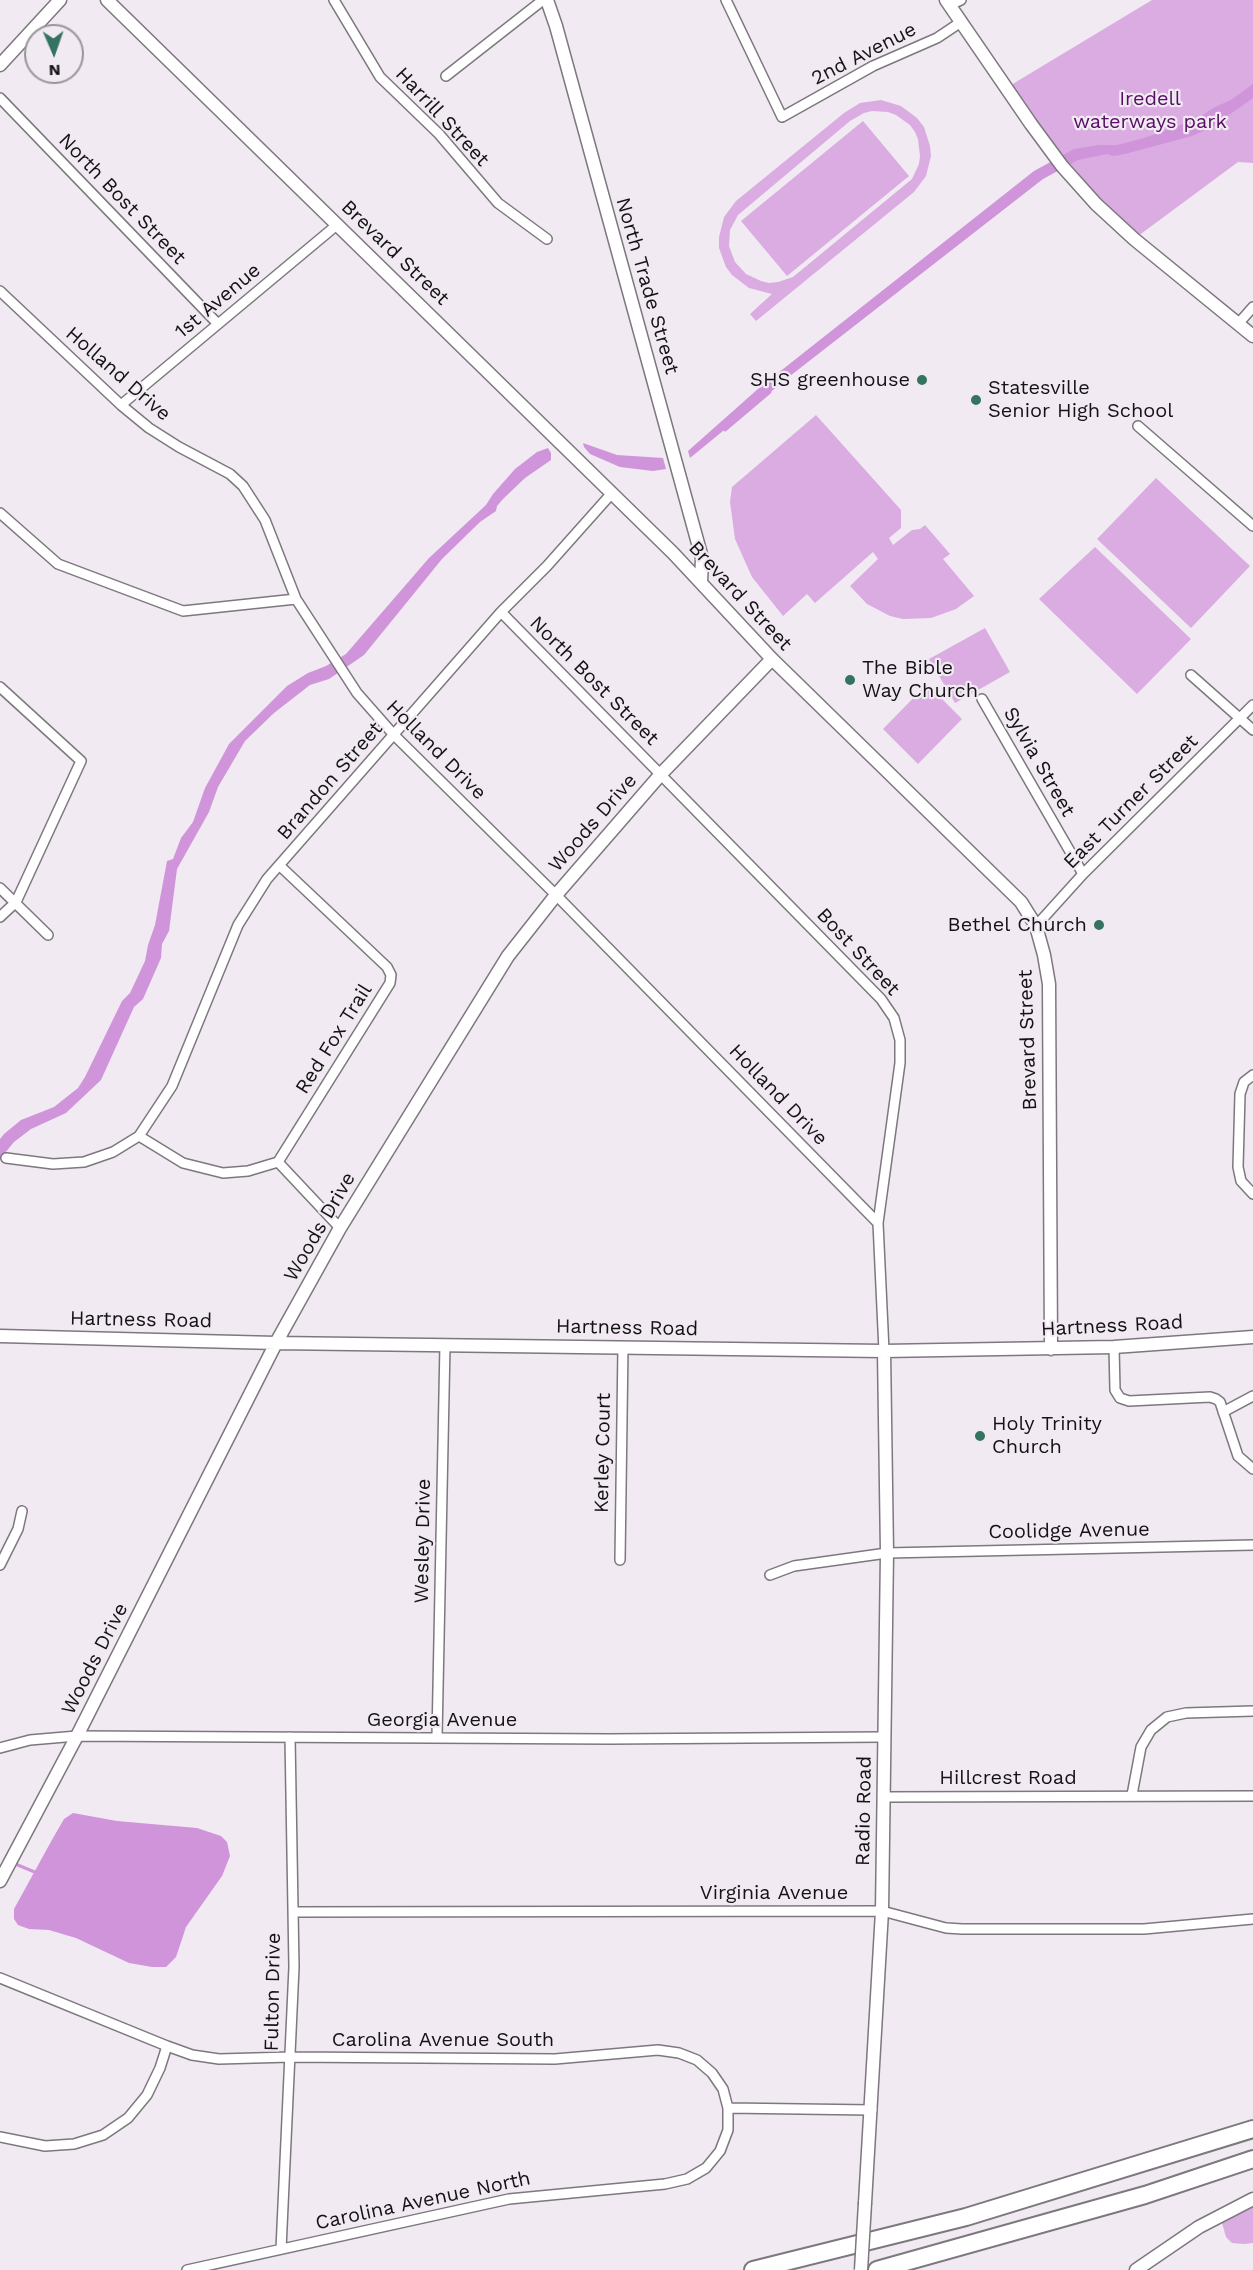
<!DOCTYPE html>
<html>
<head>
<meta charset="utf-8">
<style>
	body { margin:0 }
	#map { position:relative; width:1253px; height:2270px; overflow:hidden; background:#f1eaf2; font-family:"Work Sans",sans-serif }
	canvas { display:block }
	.north { position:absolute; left:24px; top:24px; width:60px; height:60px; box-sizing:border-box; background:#f1eaf2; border:2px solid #99949a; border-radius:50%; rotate:178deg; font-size:16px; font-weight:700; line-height:24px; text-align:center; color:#141215 }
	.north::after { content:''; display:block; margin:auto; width:21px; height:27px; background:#347360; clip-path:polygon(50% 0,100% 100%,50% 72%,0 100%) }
</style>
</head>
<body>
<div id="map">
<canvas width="1253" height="2270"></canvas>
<div class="north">N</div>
</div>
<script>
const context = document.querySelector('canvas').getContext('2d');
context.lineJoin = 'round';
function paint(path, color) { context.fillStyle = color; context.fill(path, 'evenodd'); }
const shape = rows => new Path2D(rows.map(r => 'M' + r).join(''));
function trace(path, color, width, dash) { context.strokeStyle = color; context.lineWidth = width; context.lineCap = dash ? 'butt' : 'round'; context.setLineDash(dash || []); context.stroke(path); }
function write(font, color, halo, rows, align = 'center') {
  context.font = font + ' "Work Sans",sans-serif'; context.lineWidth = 4.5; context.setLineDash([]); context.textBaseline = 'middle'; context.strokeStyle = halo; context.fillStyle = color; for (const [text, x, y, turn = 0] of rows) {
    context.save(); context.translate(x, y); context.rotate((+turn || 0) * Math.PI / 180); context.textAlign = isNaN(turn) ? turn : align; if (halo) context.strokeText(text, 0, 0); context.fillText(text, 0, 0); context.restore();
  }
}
const green = shape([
	[1152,0,1253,0,1253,163,1238,162,1134,239,1006,88],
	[881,100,901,106,917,118,924,127,930,146,931,156,926,176,914,192,756,321,750,314,772,294,749,288,732,275,726,267,719,248,719,237,724,217,736,201,844,113,860,103],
	[872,111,888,112,896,115,910,125,915,132,918,139,920,156,919,164,912,179,793,277,778,282,769,283,761,281,746,274,735,262,729,246,730,230,738,215,850,121,864,113],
	[863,121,909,176,787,276,741,221],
	[816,415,901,510,901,528,889,538,893,545,912,530,920,529,925,525,950,554,943,559,974,596,956,609,931,618,903,619,890,616,867,604,850,586,878,559,873,552,815,603,807,594,783,616,752,577,735,539,730,502,732,487],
	[1156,478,1250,566,1191,628,1097,539],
	[1095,547,1191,639,1137,694,1039,599],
	[985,628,1010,672,955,703,929,659],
	[927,684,962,719,918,764,883,729],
	[1253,2204,1253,2243,1244,2244,1232,2243,1226,2237,1220,2216]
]);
const water = shape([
	[1253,84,1253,98,1212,127,1192,136,1125,154,1114,156,1107,154,1078,160,1043,179,790,376,690,458,688,451,759,388,1034,171,1074,149,1099,145,1117,145,1144,138,1199,118,1213,108,1231,100],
	[583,443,617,455,663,458,666,469,653,471,620,467,590,454,584,447],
	[548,448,551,453,551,460,525,478,503,499,497,506,496,511,480,522,442,559,364,655,329,679,310,685,274,713,245,741,218,787,209,812,177,869,169,931,162,944,161,958,143,999,134,1007,101,1080,66,1113,31,1129,14,1142,0,1159,0,1139,4,1134,21,1120,54,1107,78,1088,85,1077,122,1001,130,993,145,961,148,945,155,925,167,861,173,859,181,838,193,822,205,788,229,744,287,686,308,673,326,666,346,654,429,558,486,505,493,494,515,469,537,452],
	[73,1813,117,1821,197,1828,221,1836,227,1842,230,1856,222,1876,186,1927,176,1957,166,1967,152,1967,129,1963,76,1938,49,1930,29,1929,18,1925,14,1919,14,1909,53,1838,64,1819]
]);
const stream = shape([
	[725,430,770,392],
	[13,1863,37,1873]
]);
const street = shape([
	[334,0,380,77,439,134,498,203,547,239],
	[726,0,782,117,873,66,937,38,961,22],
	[950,5,961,0],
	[446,76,543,0],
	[0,98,218,324],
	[0,291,121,405,149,428,179,447,230,474,243,486,265,520,296,599,357,693,394,735,556,895,878,1223],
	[1238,324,1253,307],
	[121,405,338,224],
	[1138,426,1253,526],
	[0,513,58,564,183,611,296,599],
	[501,612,881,999,894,1018,900,1040,900,1063,878,1223,884,1351],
	[1191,675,1253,730],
	[0,687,81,761,16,902,0,917],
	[982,699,1083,874],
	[0,888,48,935],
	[1036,926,1083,874,1253,705],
	[1253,1075,1244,1082,1240,1094,1238,1167,1241,1181,1253,1194],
	[139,1136,172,1086,238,925,267,879,501,612,547,566,612,493],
	[6,1158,53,1164,84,1162,113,1152,139,1136,183,1163,223,1173,248,1171,278,1162,340,1228],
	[278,1162,390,983,391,975,387,967,279,865],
	[1114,1347,1115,1390,1120,1398,1129,1401,1210,1397,1216,1399,1220,1402,1238,1456,1253,1469],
	[1223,1412,1253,1396],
	[620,1560,623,1347],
	[0,1565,18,1529,22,1511],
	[770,1575,794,1566,887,1553,1253,1545],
	[437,1737,445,1345],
	[0,1748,30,1740,77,1736,609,1739,884,1737],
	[1132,1795,1141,1747,1151,1730,1167,1717,1186,1713,1253,1711],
	[883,1797,1253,1796],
	[293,1912,882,1911,946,1928,962,1929,1144,1929,1253,1919],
	[0,1978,167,2046,192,2055,219,2059,290,2057,555,2059,658,2050,679,2053,697,2060,712,2073,723,2089,728,2108,728,2130,720,2151,706,2168,687,2179,665,2184,509,2199,187,2270],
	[728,2108,872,2110],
	[0,2137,45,2146,74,2144,103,2135,128,2118,147,2095,160,2068,167,2046],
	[281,2249,294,1967,290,1737]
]);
const secondary = shape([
	[107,0,673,553,772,659,1021,902,1036,926,1044,955,1049,984,1051,1349],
	[547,0,556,26,702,558,701,583],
	[946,0,1031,124,1062,166,1096,204,1134,239,1253,336],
	[0,65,60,0],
	[0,1336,276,1343,884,1351,1114,1347,1253,1337],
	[0,1881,77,1736,276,1343,340,1228,508,956,556,895,661,774,772,659],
	[865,2203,882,1911,887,1553,884,1351],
	[1136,2270,1199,2227,1253,2199]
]);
const highway = shape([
	[753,2270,966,2217,1253,2129],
	[877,2270,1145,2195,1253,2159]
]);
const secondaryBridge = shape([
	[861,2270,865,2203]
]);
const markers = [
	[922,380,6,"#347360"],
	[976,400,6,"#347360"],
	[850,680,6,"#347360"],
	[1099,925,6,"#347360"],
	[980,1436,6,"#347360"]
];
const streetNames = [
	["2nd Avenue",864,54,-27],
	["Harrill Street",442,117,47],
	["North Bost Street",122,199,46],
	["Brevard Street",395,253,44],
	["North Trade Street",647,286,74],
	["1st Avenue",218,301,-40],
	["Holland Drive",118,374,41],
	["Brevard Street",740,596,47],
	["North Bost Street",594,681,45],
	["Holland Drive",436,750,45],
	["Sylvia Street",1039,762,60],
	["Brandon Street",330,781,-49],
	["East Turner Street",1131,802,-45],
	["Woods Drive",593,823,-49],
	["Bost Street",858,952,47],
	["Red Fox Trail",334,1039,-58],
	["Brevard Street",1028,1040,-92],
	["Holland Drive",778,1095,46],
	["Woods Drive",320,1227,-60],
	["Hartness Road",141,1320,1],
	["Hartness Road",1112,1326,-3],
	["Hartness Road",627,1328,1],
	["Kerley Court",603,1453,-89],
	["Coolidge Avenue",1069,1531,-1],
	["Wesley Drive",423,1541,-89],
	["Woods Drive",95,1659,-63],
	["Georgia Avenue",442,1720],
	["Hillcrest Road",1008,1778],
	["Radio Road",864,1811,-89],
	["Virginia Avenue",774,1893],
	["Fulton Drive",273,1992,-89],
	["Carolina Avenue South",443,2040],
	["Carolina Avenue North",423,2201,-12]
];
const parkNames = [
	["Iredell",1150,99],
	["waterways park",1150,122]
];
const poiNames = [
	["SHS greenhouse",910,380,"right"],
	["Statesville",988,388],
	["Senior High School",988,411],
	["The Bible",862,668],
	["Way Church",862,691],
	["Bethel Church",1087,925,"right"],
	["Holy Trinity",992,1424],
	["Church",992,1447]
];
paint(green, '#daace2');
paint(water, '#d094da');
trace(stream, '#d094da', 3);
trace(street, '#7d777e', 12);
trace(secondary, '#7d777e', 15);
trace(highway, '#7d777e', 20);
trace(street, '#fff', 9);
trace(secondary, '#fff', 12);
trace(highway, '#fff', 16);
trace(secondaryBridge, '#7d777e', 15, []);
trace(secondaryBridge, '#fff', 12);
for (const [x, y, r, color] of markers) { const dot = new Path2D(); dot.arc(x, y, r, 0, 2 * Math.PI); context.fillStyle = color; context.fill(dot); trace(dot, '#f1eaf2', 2); }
write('20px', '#141215', '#f1eaf2', streetNames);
write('20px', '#580d65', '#f1eaf2', parkNames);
write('20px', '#141215', '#f1eaf2', poiNames, 'left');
</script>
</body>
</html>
